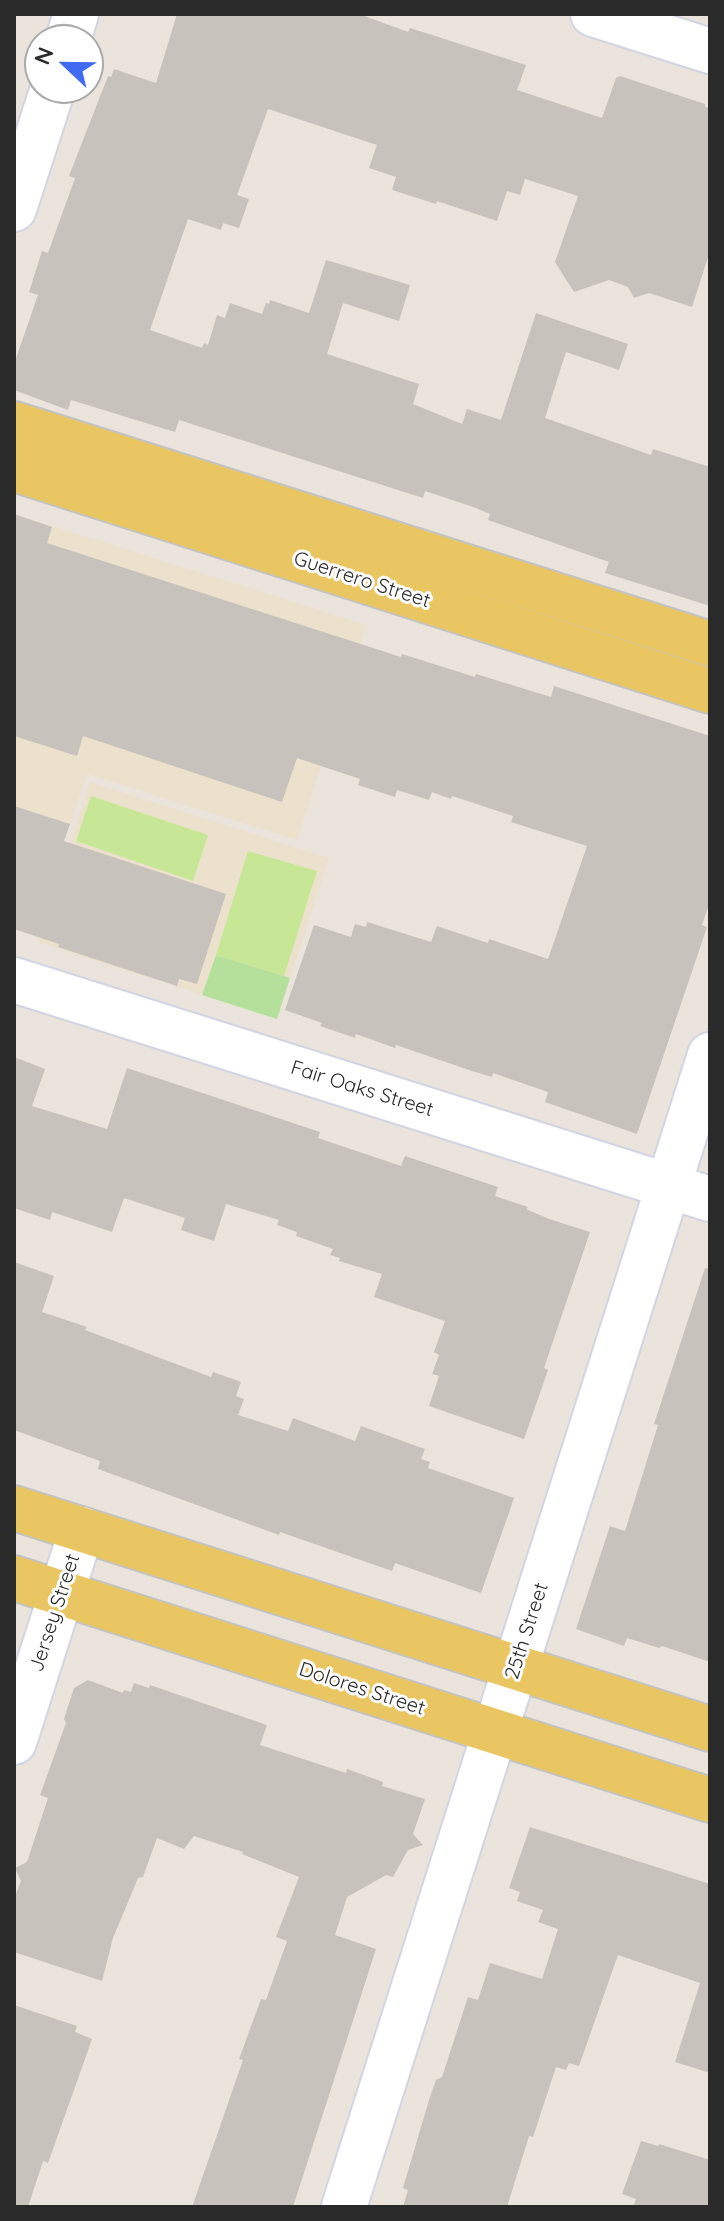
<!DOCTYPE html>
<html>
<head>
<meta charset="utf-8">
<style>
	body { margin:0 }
	#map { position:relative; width:724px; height:2221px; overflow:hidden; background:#ebe4dc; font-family:Quicksand,sans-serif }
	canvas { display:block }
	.frame { position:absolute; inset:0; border:16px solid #2a2a2a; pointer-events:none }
	.north { position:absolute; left:24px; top:24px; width:80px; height:80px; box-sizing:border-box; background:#fff; border:2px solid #aaa; border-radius:50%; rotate:292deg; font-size:22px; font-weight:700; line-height:32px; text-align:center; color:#2a2a2a }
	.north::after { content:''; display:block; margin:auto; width:28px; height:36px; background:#4269f2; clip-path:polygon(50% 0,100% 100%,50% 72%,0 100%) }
</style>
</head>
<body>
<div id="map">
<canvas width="724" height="2221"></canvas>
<div class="frame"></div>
<div class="north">N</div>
</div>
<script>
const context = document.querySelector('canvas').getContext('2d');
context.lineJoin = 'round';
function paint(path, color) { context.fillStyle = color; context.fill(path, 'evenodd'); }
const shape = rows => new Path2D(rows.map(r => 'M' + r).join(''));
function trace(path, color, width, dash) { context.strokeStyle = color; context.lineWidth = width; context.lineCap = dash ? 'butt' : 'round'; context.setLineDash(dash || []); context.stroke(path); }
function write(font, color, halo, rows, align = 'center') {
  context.font = font + ' Quicksand,sans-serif'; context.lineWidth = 6; context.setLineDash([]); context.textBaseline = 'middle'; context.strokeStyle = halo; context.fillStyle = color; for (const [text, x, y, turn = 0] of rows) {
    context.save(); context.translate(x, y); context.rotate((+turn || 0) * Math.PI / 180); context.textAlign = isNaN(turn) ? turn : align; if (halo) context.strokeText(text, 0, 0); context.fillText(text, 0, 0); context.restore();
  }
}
const education = shape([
	[14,514,367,625,297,840,87,774,33,935,14,929],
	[90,782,329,858,277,1019,38,942]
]);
const green = shape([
	[216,955,290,978,277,1019,202,995]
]);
const pitch = shape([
	[91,796,208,835,193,881,76,841],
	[248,851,317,871,284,976,216,955]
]);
const building = shape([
	[177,14,359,14,408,32,410,28,526,65,517,90,602,118,616,78,620,76,705,104,705,107,710,108,710,251,692,307,649,293,634,298,628,287,609,280,574,292,555,262,578,196,525,179,520,195,507,191,497,221,437,201,436,204,392,190,396,177,369,168,377,145,268,109,237,195,249,199,239,228,223,223,221,230,188,219,150,330,202,348,204,343,208,345,217,315,225,318,230,303,262,314,266,303,269,304,270,300,309,313,326,260,410,285,399,321,343,303,327,354,419,384,413,404,462,424,467,409,501,420,536,313,628,344,619,370,566,352,545,418,651,455,653,449,710,467,710,606,605,573,609,562,488,520,490,514,476,508,425,491,423,498,179,420,175,432,71,400,68,410,14,390,14,364,38,295,29,292,42,251,48,253,75,178,69,176,108,76,111,77,114,69,156,83],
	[14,514,52,527,47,543,401,657,402,654,475,677,476,674,551,697,554,686,710,736,710,902,702,925,707,927,637,1134,545,1102,548,1092,493,1073,492,1077,472,1071,396,1045,395,1048,356,1034,355,1038,320,1026,322,1023,285,1010,314,925,351,937,355,924,366,927,367,922,431,942,437,926,488,943,489,939,548,959,587,846,511,822,513,816,452,796,451,799,432,792,429,800,397,790,395,797,358,785,360,779,297,758,282,802,83,736,77,756,14,736],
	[14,806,70,824,64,841,226,894,197,984,179,979,177,986,58,947,59,944,14,929],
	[14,1057,45,1069,32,1106,107,1129,127,1068,320,1132,318,1138,401,1166,405,1156,498,1187,495,1196,528,1207,526,1209,549,1219,590,1232,544,1368,548,1370,524,1439,429,1406,439,1376,432,1374,439,1355,434,1352,445,1321,374,1297,382,1274,339,1261,340,1258,330,1255,333,1249,296,1236,297,1232,277,1225,279,1220,226,1204,214,1241,181,1230,185,1218,124,1198,112,1232,52,1212,50,1220,14,1208],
	[14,1262,54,1276,42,1312,87,1327,85,1330,211,1377,213,1372,241,1382,236,1396,244,1399,238,1415,288,1431,293,1418,355,1441,361,1426,425,1449,421,1459,430,1462,428,1468,514,1498,481,1593,395,1563,392,1571,280,1532,279,1535,98,1469,100,1461,14,1430],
	[705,1268,710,1269,710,1662,662,1646,659,1648,627,1638,624,1646,576,1629,610,1526,625,1531,658,1425,654,1424],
	[88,1680,123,1693,124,1690,131,1692,134,1683,149,1688,150,1685,267,1725,260,1745,346,1773,347,1769,383,1782,382,1786,425,1799,413,1834,423,1845,408,1850,393,1877,386,1875,347,1897,335,1935,376,1949,293,2207,192,2207,243,2060,239,2059,261,1999,266,2000,287,1941,276,1937,299,1877,242,1854,243,1852,194,1836,184,1849,157,1838,143,1877,138,1878,113,1938,102,1981,14,1952,14,1899,21,1881,15,1868,27,1862,48,1798,40,1795,66,1723,64,1719,74,1688],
	[530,1827,710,1884,710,2073,675,2062,700,1983,618,1955,579,2066,569,2063,566,2070,556,2067,533,2137,529,2136,507,2207,403,2207,408,2190,403,2188,429,2100,436,2080,442,2077,468,1997,478,2000,490,1963,542,1979,558,1929,538,1922,543,1910,517,1901,520,1892,509,1888],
	[14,2005,77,2026,75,2032,92,2039,48,2163,43,2161,28,2207,14,2207],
	[641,2141,658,2146,659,2144,710,2160,710,2207,633,2207,636,2199,622,2194]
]);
const minor = shape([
	[593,14,710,51],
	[68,40,76,14],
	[14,209,53,88],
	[14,980,710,1199],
	[14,1742,82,1529],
	[344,2207,710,1055]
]);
const major = shape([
	[14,424,710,644],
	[14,469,710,691],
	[14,1508,710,1729],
	[14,1578,710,1800]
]);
const streetNames = [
	["Guerrero Street",362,580,18],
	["Fair Oaks Street",362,1089,17],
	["Jersey Street",55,1613,-72],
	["25th Street",527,1631,-72],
	["Dolores Street",362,1689,18]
];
paint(education, '#ece1cc');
paint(green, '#b4e09b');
paint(pitch, '#c7e797');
paint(building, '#c7c2bb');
trace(minor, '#d1d5e2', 48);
trace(major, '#c3c3c3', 48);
trace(minor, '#fff', 44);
trace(major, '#eac662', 44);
write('20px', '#2a2a2a', '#fff', streetNames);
</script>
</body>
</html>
